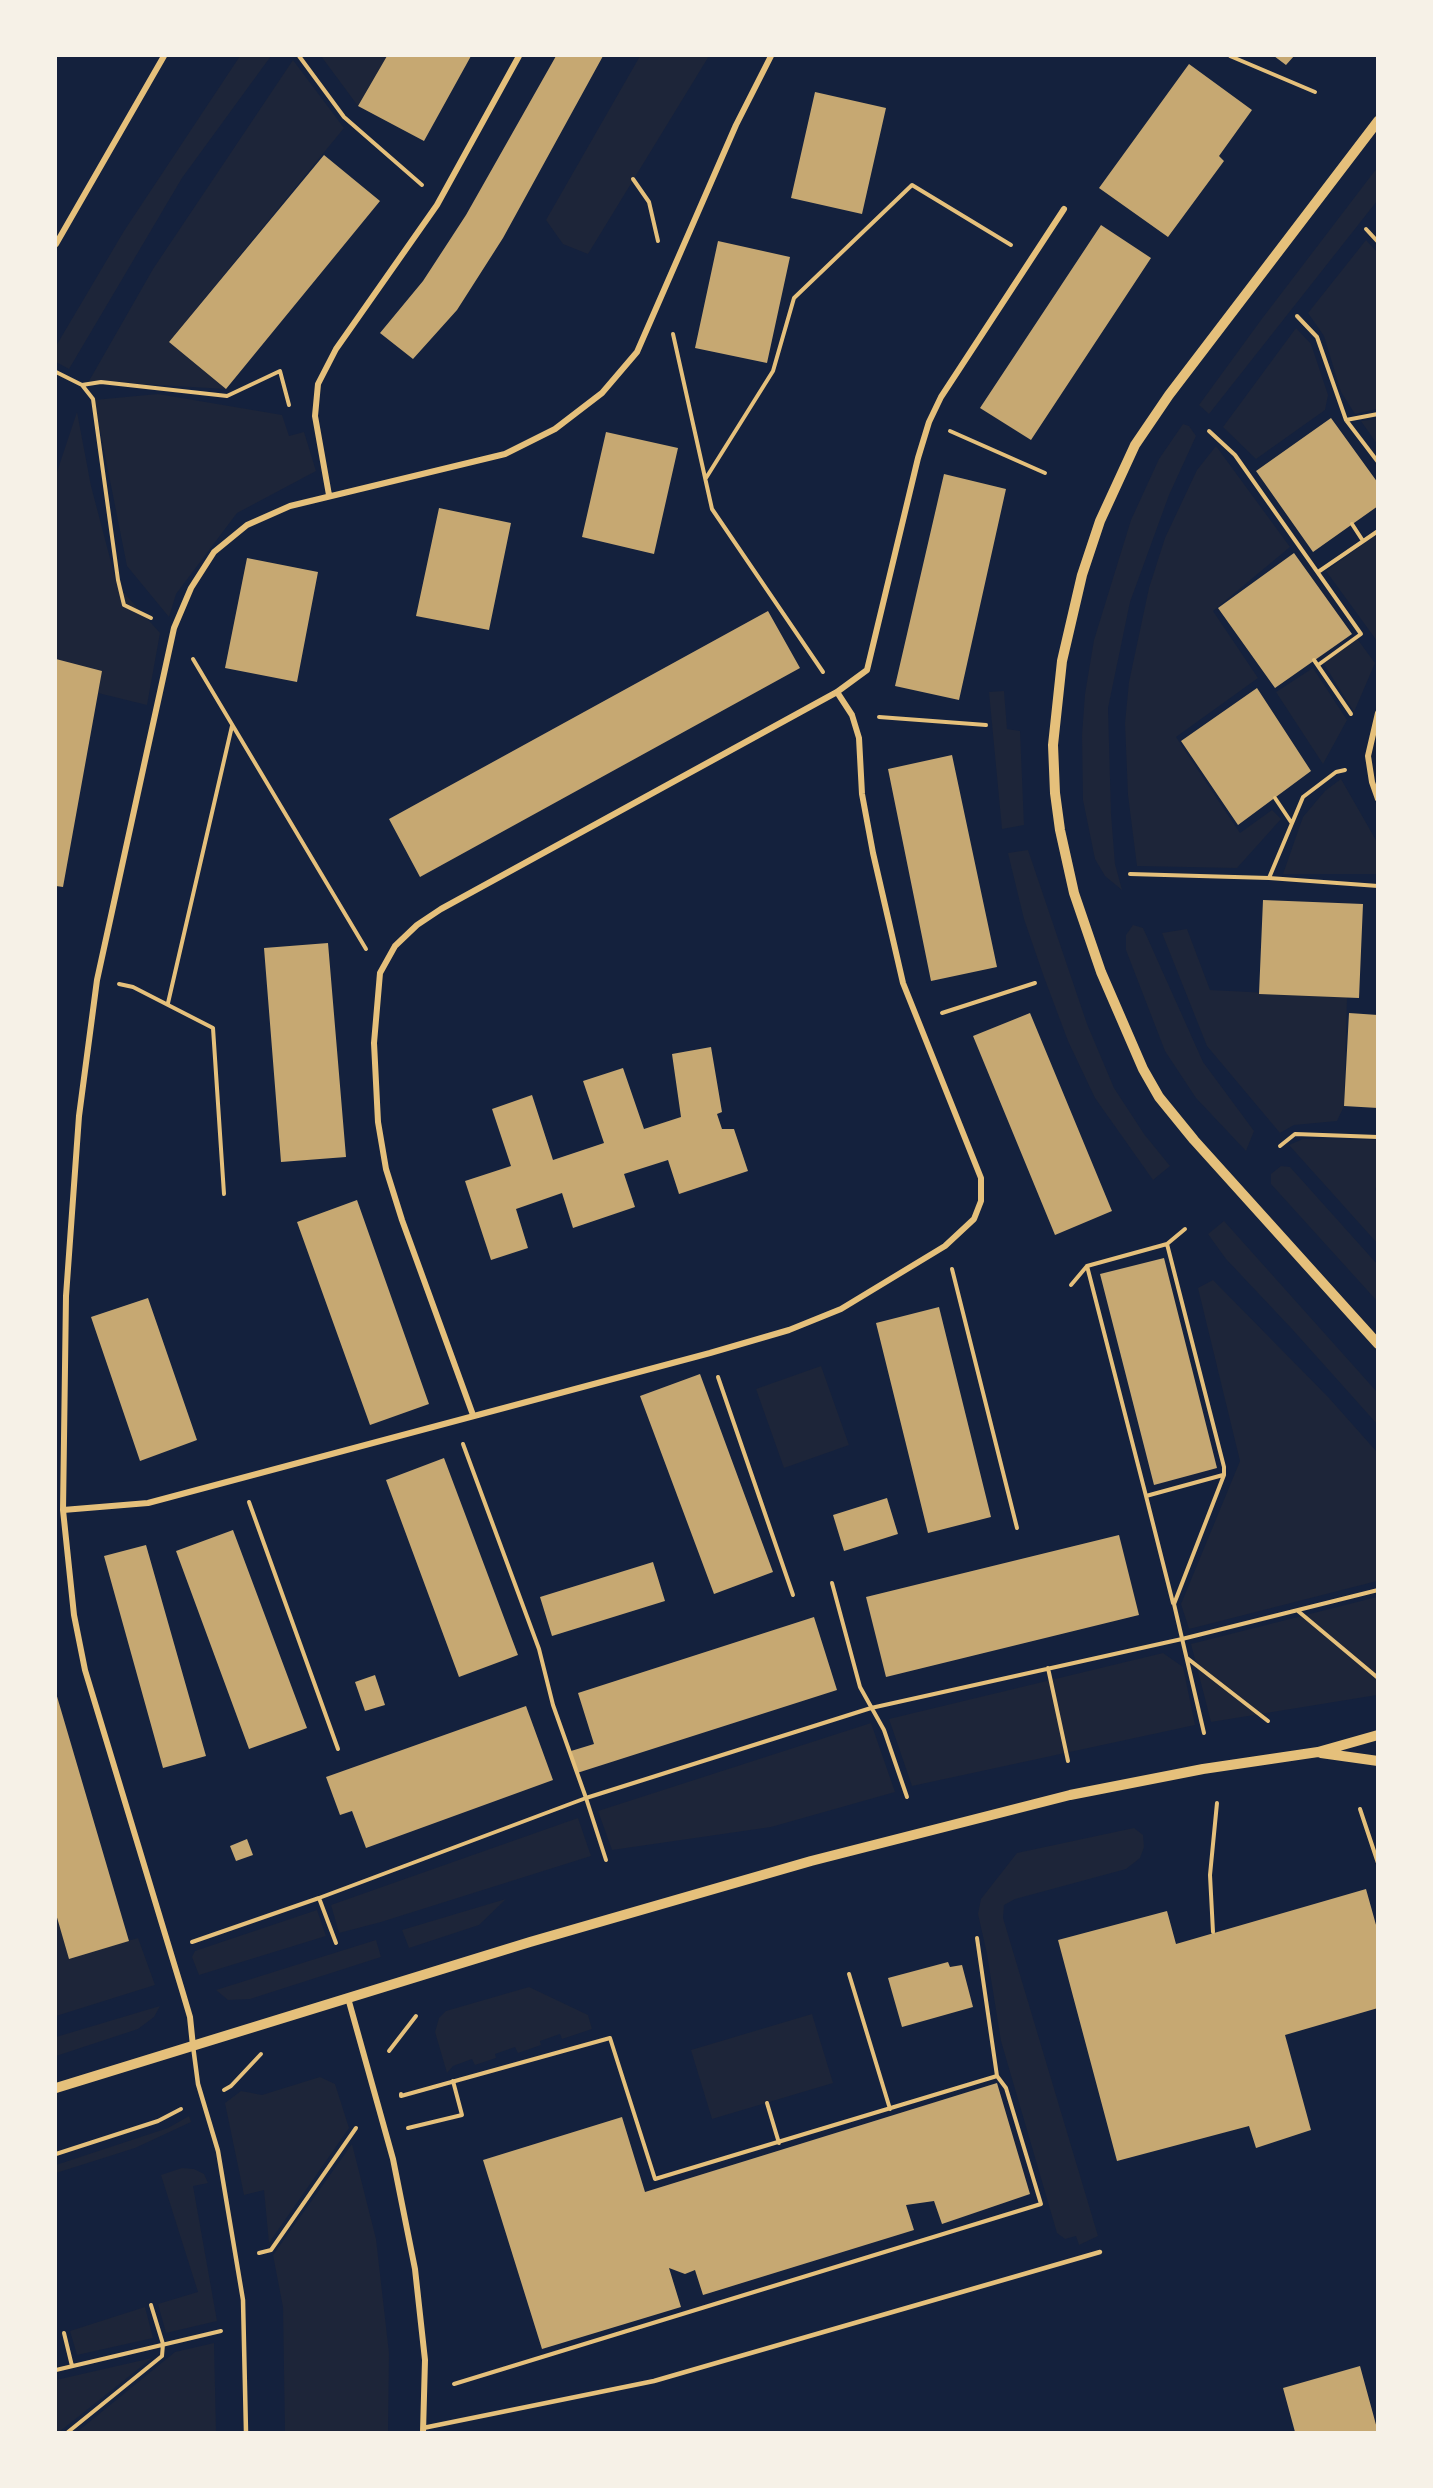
<!DOCTYPE html>
<html>
<head>
<meta charset="utf-8">
<style>
	body { margin:0 }
	#map { position:relative; width:1433px; height:2488px; overflow:hidden; background:#14213d; font-family:"Public Sans",sans-serif }
	canvas { display:block }
	.frame { position:absolute; inset:0; border:57px solid #f6f1e7; pointer-events:none }
</style>
</head>
<body>
<div id="map">
<canvas width="1433" height="2488"></canvas>
<div class="frame"></div>
</div>
<script>
const context = document.querySelector('canvas').getContext('2d');
context.lineJoin = 'round';
function paint(path, color) { context.fillStyle = color; context.fill(path, 'evenodd'); }
const shape = rows => new Path2D(rows.map(r => 'M' + r).join(''));
function trace(path, color, width, dash) { context.strokeStyle = color; context.lineWidth = width; context.lineCap = dash ? 'butt' : 'round'; context.setLineDash(dash || []); context.stroke(path); }
const green = shape([
	[240,56,271,56,182,178,69,369,56,362,56,346,124,231],
	[321,56,387,56,358,106],
	[640,56,709,56,588,254,563,244,546,220],
	[293,60,344,128,169,342,226,389,89,381,153,269],
	[1377,168,1377,201,1209,414,1199,405,1261,320],
	[1366,240,1377,252,1377,409,1355,414,1341,392,1324,336,1308,313],
	[1296,328,1311,344,1328,395,1325,410,1256,459,1223,427],
	[158,394,282,415,289,436,304,432,316,471,237,513,176,594,169,617,127,566,94,400],
	[77,412,91,486,117,585,160,633,147,705,98,693,102,671,56,659,56,475],
	[1377,419,1378,419,1377,444,1361,421],
	[1183,424,1189,426,1196,436,1169,495,1130,602,1108,708,1111,814,1115,864,1122,890,1105,876,1095,859,1083,800,1082,735,1085,694,1094,640,1131,520,1159,459],
	[1216,446,1290,547,1213,611,1258,678,1176,737,1240,833,1272,810,1281,819,1237,868,1137,866,1128,795,1125,723,1129,682,1149,588,1165,538,1197,470],
	[1377,534,1377,641,1326,571],
	[1355,636,1375,663,1354,712,1322,661],
	[1313,668,1347,720,1323,764,1276,692],
	[1004,691,1007,729,1020,731,1024,825,1002,829,989,692],
	[1341,779,1377,842,1377,874,1283,874,1303,817,1325,791],
	[1028,850,1087,1024,1114,1088,1144,1134,1170,1166,1153,1180,1095,1098,1068,1041,1044,977,1024,919,1008,853],
	[1133,925,1143,928,1203,1062,1254,1131,1246,1151,1196,1098,1165,1051,1126,950,1126,935],
	[1187,929,1210,990,1347,997,1344,1106,1337,1121,1294,1125,1280,1133,1207,1046,1162,933],
	[1303,1139,1377,1140,1377,1186,1375,1189,1377,1192,1377,1243,1289,1145],
	[1281,1166,1290,1167,1377,1264,1377,1301,1271,1184,1271,1174],
	[1224,1221,1377,1392,1377,1424,1292,1329,1226,1259,1208,1234],
	[1213,1280,1329,1398,1377,1452,1377,1581,1189,1629,1181,1604,1240,1461,1198,1288],
	[821,1366,849,1445,784,1468,756,1389],
	[1377,1597,1377,1695,1211,1722,1191,1644],
	[1163,1653,1183,1667,1195,1725,912,1786,889,1719],
	[871,1723,895,1792,771,1827,612,1850,598,1811],
	[578,1818,591,1856,381,1922,339,1933,331,1905],
	[1134,1828,1143,1835,1144,1847,1140,1858,1126,1869,1015,1899,1004,1905,1003,1918,1098,2236,1079,2245,1076,2236,1065,2239,1057,2233,1001,2041,987,1954,978,1914,981,1899,1017,1853],
	[506,1899,479,1925,409,1948,402,1930],
	[317,1910,326,1936,199,1975,192,1957,195,1951],
	[56,1914,69,1958,138,1938,155,1985,56,2016],
	[376,1940,381,1957,250,1999,228,2000,216,1990],
	[529,1987,588,2015,592,2029,562,2039,560,2034,540,2041,541,2045,518,2053,515,2047,495,2054,496,2058,475,2065,472,2059,453,2066,447,2073,435,2032,439,2018,446,2011],
	[160,2006,154,2017,138,2029,56,2056,56,2037],
	[812,2014,833,2083,712,2119,691,2050],
	[320,2077,335,2084,349,2128,269,2243,264,2190,244,2195,225,2103,241,2091,262,2095],
	[189,2116,191,2122,135,2148,56,2173,56,2165,168,2128],
	[352,2144,376,2239,389,2353,388,2432,285,2432,283,2307,273,2255],
	[182,2168,194,2169,204,2174,208,2183,193,2186,217,2321,166,2333,158,2304,198,2292,161,2175],
	[145,2307,153,2338,77,2355,70,2331],
	[214,2343,216,2432,77,2432,175,2352],
	[152,2358,59,2432,56,2432,56,2380]
]);
const building = shape([
	[387,56,471,56,424,141,358,106],
	[556,56,603,56,503,238,457,310,413,359,380,333,423,281,466,215],
	[1274,56,1294,56,1286,65],
	[1189,64,1252,110,1219,156,1224,161,1168,237,1099,188],
	[815,92,886,108,862,214,791,198],
	[324,155,380,201,226,389,169,342],
	[1101,225,1151,258,1031,440,980,408],
	[718,241,790,257,767,363,695,348],
	[1331,418,1378,483,1378,506,1313,552,1256,471],
	[606,432,678,448,654,554,582,537],
	[944,474,1006,489,959,700,895,686],
	[439,508,511,523,489,630,416,616],
	[1294,553,1352,634,1275,688,1218,608],
	[247,558,318,572,297,682,225,668],
	[768,611,800,668,420,877,389,819],
	[56,659,102,671,63,887,56,886],
	[1257,688,1311,771,1238,825,1181,741],
	[952,755,997,967,931,981,888,769],
	[1263,900,1363,904,1359,998,1259,994],
	[328,943,346,1157,281,1162,264,948],
	[1030,1013,1112,1211,1055,1235,973,1036],
	[1349,1013,1378,1015,1378,1108,1344,1106],
	[711,1047,722,1112,717,1114,722,1129,734,1129,748,1171,679,1194,668,1160,624,1174,635,1207,573,1228,562,1193,516,1209,528,1248,491,1260,465,1181,511,1166,492,1109,532,1095,553,1160,604,1143,583,1081,623,1068,644,1129,681,1117,672,1054],
	[357,1200,429,1404,370,1425,297,1222],
	[1164,1258,1217,1468,1154,1485,1100,1274],
	[148,1298,197,1440,140,1461,91,1317],
	[939,1307,991,1517,928,1533,876,1323],
	[700,1374,773,1572,714,1594,640,1396],
	[444,1458,518,1655,459,1677,386,1480],
	[887,1498,898,1534,844,1551,833,1515],
	[233,1530,307,1728,249,1749,176,1551],
	[1119,1535,1139,1615,886,1677,866,1597],
	[146,1545,206,1756,163,1768,104,1556],
	[653,1562,665,1601,552,1636,540,1597],
	[814,1617,837,1690,577,1773,571,1751,594,1744,578,1693],
	[375,1675,385,1705,365,1711,355,1682],
	[56,1693,129,1941,69,1959,56,1914],
	[526,1706,553,1780,366,1848,352,1811,340,1815,326,1777],
	[247,1839,253,1855,236,1861,230,1846],
	[1366,1889,1378,1932,1378,2008,1285,2035,1311,2130,1256,2148,1249,2126,1117,2161,1058,1940,1167,1911,1176,1944],
	[948,1962,950,1967,962,1965,973,2007,902,2027,888,1978],
	[997,2083,1030,2194,942,2224,934,2201,906,2205,914,2230,703,2295,695,2270,685,2274,669,2268,681,2307,542,2349,483,2160,622,2117,645,2192],
	[1360,2366,1378,2432,1295,2432,1283,2388]
]);
const path = shape([
	[299,56,344,117,422,185],
	[1230,56,1315,92],
	[633,179,649,202,658,241],
	[1366,229,1378,242],
	[1297,316,1317,337,1346,420,1378,414],
	[673,334,712,509,823,672],
	[56,372,82,385,101,382,227,396,280,371,289,405],
	[82,385,93,399,118,580,124,605,151,618],
	[1346,420,1378,462],
	[950,431,1045,473],
	[1209,431,1235,455,1361,634,1318,665],
	[706,478,773,371,794,298,912,185,1011,245],
	[1352,524,1363,541],
	[1318,572,1378,531],
	[193,659,366,949],
	[1314,660,1351,714],
	[879,717,986,725],
	[1275,798,1291,822],
	[1130,874,1269,878,1303,797,1336,772,1345,770],
	[1269,878,1378,886],
	[119,984,133,987,213,1028,224,1194],
	[168,1003,232,726],
	[942,1013,1035,983],
	[1280,1146,1295,1134,1378,1137],
	[1167,1244,1224,1467,1224,1475,1174,1604,1204,1733],
	[1087,1266,1146,1496],
	[952,1269,1017,1528],
	[1071,1285,1087,1266,1167,1244,1185,1229],
	[718,1377,793,1595],
	[463,1444,539,1649,553,1705,586,1798,606,1860],
	[249,1502,338,1749],
	[832,1583,860,1687,884,1730,907,1797],
	[1173,1603,1146,1496,1223,1475],
	[1298,1611,1378,1678],
	[1187,1658,1268,1721],
	[1048,1668,1068,1761],
	[1360,1809,1378,1863],
	[319,1898,336,1943],
	[1213,1932,1210,1875,1217,1803],
	[192,1942,319,1898,586,1798,871,1708,1182,1639,1378,1590],
	[849,1974,890,2109],
	[389,2051,416,2016],
	[224,2090,231,2086,261,2054],
	[401,2094,401,2096,610,2038,655,2179,997,2076,977,1938],
	[767,2103,779,2143],
	[408,2128,462,2115,453,2081],
	[56,2154,158,2121,181,2109],
	[259,2253,271,2250,356,2128],
	[64,2333,72,2366],
	[56,2370,221,2331],
	[454,2384,1041,2204,1006,2088,997,2076],
	[68,2432,162,2356,163,2344,151,2305]
]);
const service = shape([
	[193,2046,198,2084,218,2151,243,2300,246,2432],
	[423,2428,654,2381,1100,2252]
]);
const minor = shape([
	[56,244,164,56],
	[329,495,315,416,318,384,336,349,437,205,519,56],
	[1378,713,1368,756,1372,782,1378,799],
	[473,1415,402,1220,386,1169,378,1122,374,1043,380,973,395,946,417,925,441,909,837,692,867,670,918,458,929,422,941,397,1064,209],
	[63,1510,148,1503,710,1353,789,1330,841,1309,945,1246,974,1219,981,1201,981,1178,903,983,873,853,862,794,859,738,852,715,837,692],
	[348,1998,393,2159,415,2269,425,2360,423,2432],
	[193,2046,190,2017,182,1990,85,1670,74,1615,63,1510,66,1296,79,1116,97,980,174,628,191,588,214,552,247,525,290,506,505,454,555,429,602,393,637,352,736,125,771,56]
]);
const tertiary = shape([
	[1378,121,1169,395,1135,445,1100,521,1082,575,1062,661,1053,745,1055,793,1060,830,1074,893,1101,972,1143,1069,1159,1097,1194,1140,1378,1344],
	[1321,1753,1378,1761],
	[56,2088,530,1942,811,1861,1070,1795,1203,1769,1318,1752,1378,1735]
]);
paint(green, '#1d2539');
paint(building, '#c6a872');
trace(path, '#e5c07b', 4);
trace(service, '#e5c07b', 4.5);
trace(minor, '#e5c07b', 6);
trace(tertiary, '#e5c07b', 10);
</script>
</body>
</html>
